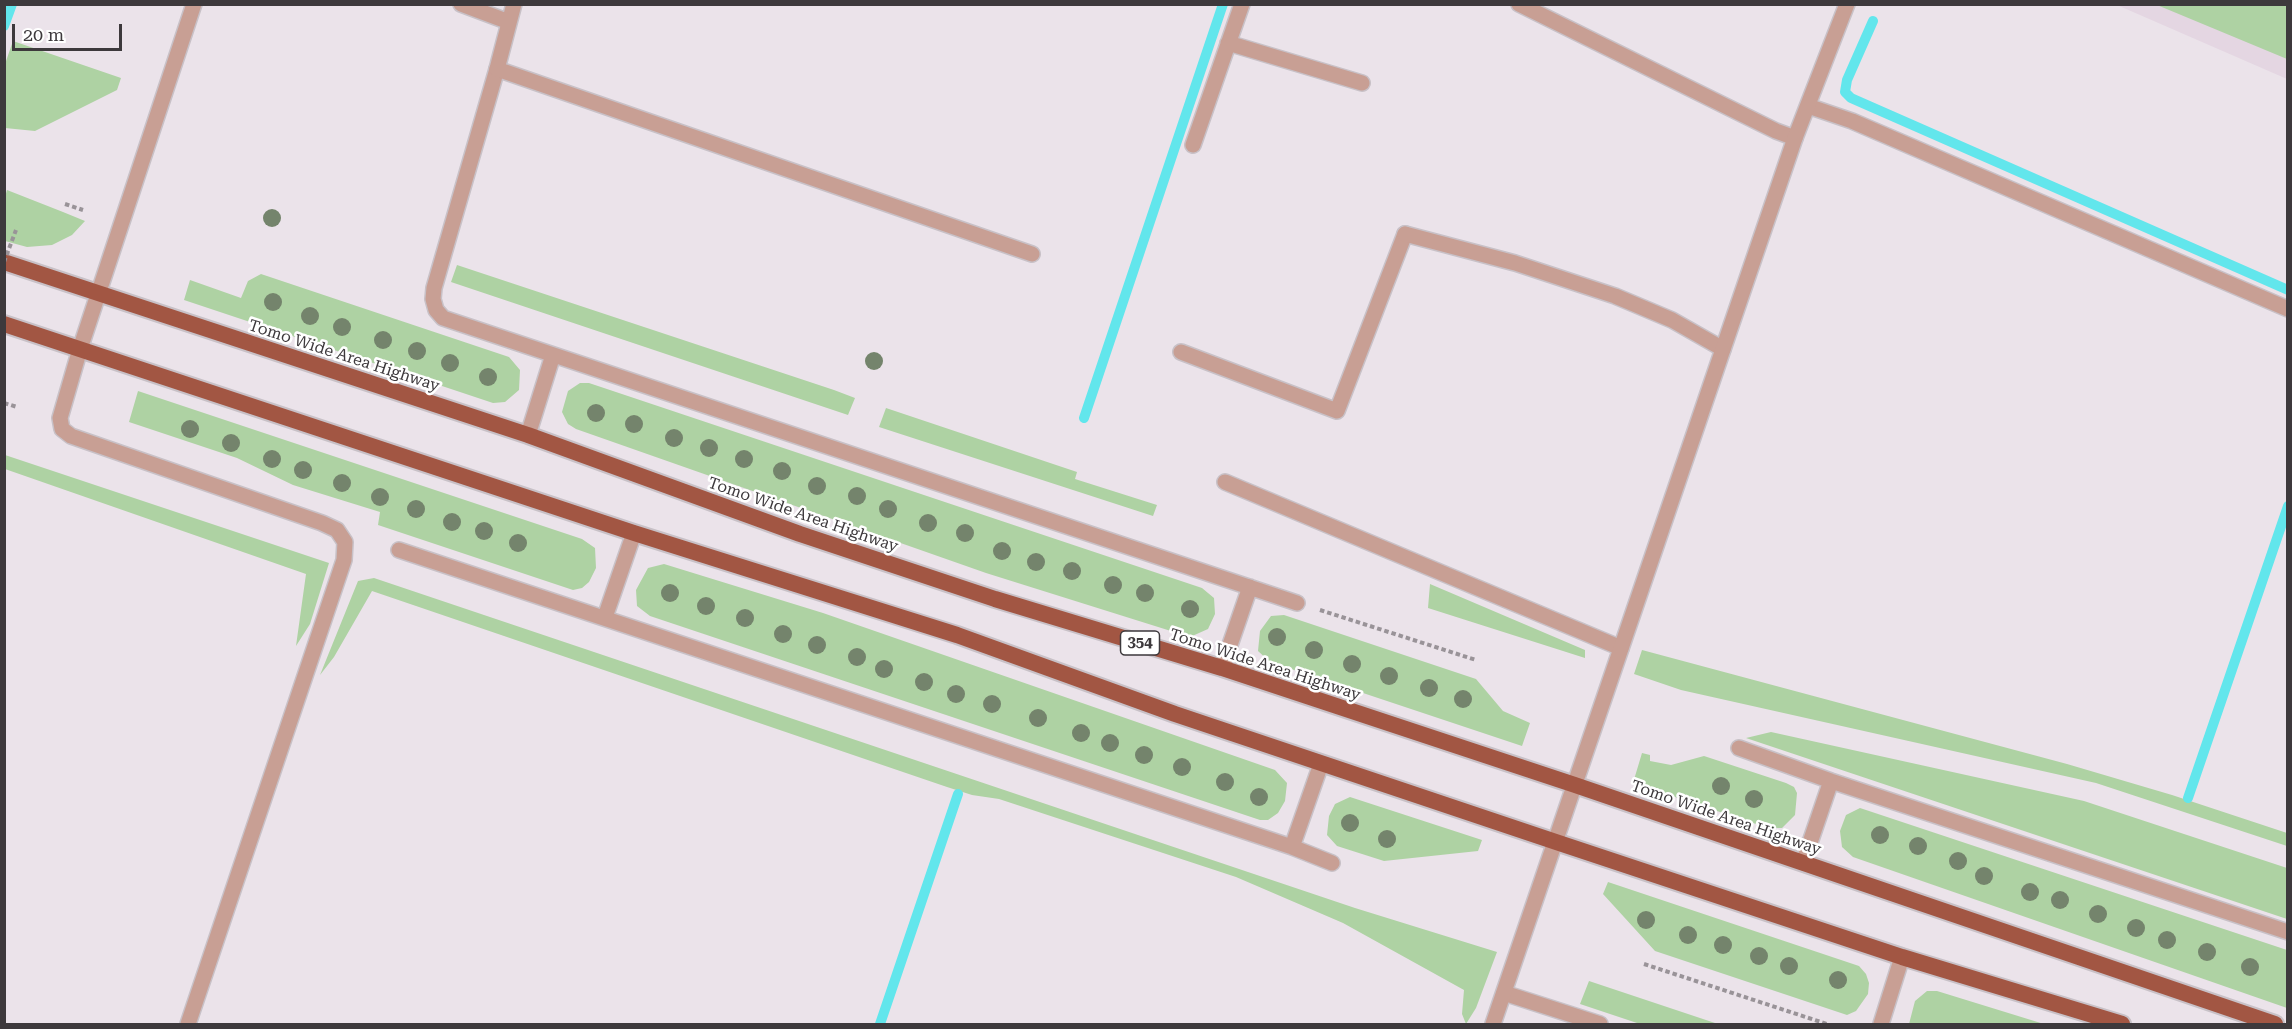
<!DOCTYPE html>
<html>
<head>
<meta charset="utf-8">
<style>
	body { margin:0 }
	#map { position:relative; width:2292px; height:1029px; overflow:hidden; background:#ebe3ea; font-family:"Roboto Serif",serif }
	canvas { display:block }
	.frame { position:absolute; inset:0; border:6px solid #3d393c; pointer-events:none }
	.scale { position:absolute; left:12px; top:24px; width:110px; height:27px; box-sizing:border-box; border:3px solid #3d393c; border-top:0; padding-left:8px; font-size:18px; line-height:21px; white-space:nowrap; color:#3d393c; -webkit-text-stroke:4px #fff; paint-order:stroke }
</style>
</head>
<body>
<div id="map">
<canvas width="2292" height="1029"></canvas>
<div class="frame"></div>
<div class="scale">20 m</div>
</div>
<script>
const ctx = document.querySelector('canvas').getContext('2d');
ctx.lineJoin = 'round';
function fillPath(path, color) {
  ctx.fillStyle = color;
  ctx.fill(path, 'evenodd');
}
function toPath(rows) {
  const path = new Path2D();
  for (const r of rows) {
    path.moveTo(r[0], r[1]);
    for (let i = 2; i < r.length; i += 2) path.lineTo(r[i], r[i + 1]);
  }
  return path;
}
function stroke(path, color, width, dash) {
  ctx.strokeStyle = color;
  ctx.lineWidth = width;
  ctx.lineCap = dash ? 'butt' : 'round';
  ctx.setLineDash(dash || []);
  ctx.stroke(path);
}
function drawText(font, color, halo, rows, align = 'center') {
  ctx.font = font + ' "Roboto Serif",serif';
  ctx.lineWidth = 5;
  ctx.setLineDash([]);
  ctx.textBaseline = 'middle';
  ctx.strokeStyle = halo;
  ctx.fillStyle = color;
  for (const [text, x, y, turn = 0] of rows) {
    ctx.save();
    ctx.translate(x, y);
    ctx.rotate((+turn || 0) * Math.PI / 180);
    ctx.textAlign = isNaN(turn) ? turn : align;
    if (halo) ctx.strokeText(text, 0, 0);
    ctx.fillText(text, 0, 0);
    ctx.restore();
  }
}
fillPath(toPath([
	[2117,5,2287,5,2287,79]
]), '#e4d6e2');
fillPath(toPath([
	[2157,5,2287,5,2287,59],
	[13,41,121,78,117,90,35,131,5,128,5,64],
	[7,190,63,212,85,221,72,235,52,245,27,247,5,241,5,197],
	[457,265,834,390,855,398,848,415,451,282],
	[261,274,509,357,520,370,519,390,505,402,493,403,184,300,190,280,241,298,248,281],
	[580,383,589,383,1202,588,1214,598,1215,614,1208,629,1190,637,986,573,576,429,568,424,562,412,568,391],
	[138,391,582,539,595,548,596,568,589,582,582,588,573,590,378,525,380,512,293,485,237,458,129,422],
	[886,408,1077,472,1075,479,1157,505,1153,516,879,427],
	[5,455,329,563,310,624,296,646,306,574,5,469],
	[664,564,823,613,1275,770,1287,783,1285,801,1278,813,1268,820,1260,820,650,616,637,606,636,590,648,568],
	[374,578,1355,908,1497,952,1476,1008,1466,1024,1462,1014,1464,990,1343,923,1236,877,999,799,972,795,947,787,372,591,334,657,320,675,358,581],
	[1430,584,1585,650,1585,658,1428,608],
	[1284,615,1476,679,1503,711,1530,723,1522,746,1270,662,1258,651,1260,631,1271,616],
	[1642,650,2067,764,2172,795,2287,833,2287,846,2096,783,1681,690,1634,674],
	[1771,732,2084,801,2287,868,2287,919,1746,738],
	[1642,753,1650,755,1650,761,1671,765,1704,756,1786,783,1794,787,1797,793,1795,815,1782,828,1768,828,1633,783],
	[1350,797,1482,840,1478,851,1384,861,1337,846,1327,835,1329,816,1335,804],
	[1860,808,2287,950,2287,1008,1853,857,1842,847,1840,831,1846,815],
	[1608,882,1859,966,1866,974,1869,983,1868,994,1856,1011,1847,1015,1655,951,1603,894],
	[1589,981,1718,1024,1640,1024,1580,1004],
	[1927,991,1937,991,2044,1024,1909,1024,1915,1001]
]), '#aed2a3');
stroke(toPath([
	[1873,21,1847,80,1845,92,1851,98,2288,290],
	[4,26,12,4],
	[1084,418,1223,4],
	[2188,798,2288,506],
	[880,1024,958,794]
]), '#62e6ec', 10);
const service = toPath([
	[1228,43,1362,83],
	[497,69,434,288,433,299,436,310,443,318,1297,603],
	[1193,145,1242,4],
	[1181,352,1337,411,1405,234],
	[528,435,553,355],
	[1225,482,1621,648],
	[399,550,1292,847,1332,863],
	[605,617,634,533],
	[1222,668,1250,587],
	[1739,748,1831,781,2288,932],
	[1292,847,1321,764],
	[1803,863,1831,781],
	[1504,993,1600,1024],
	[1881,1024,1902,957]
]);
const minor = toPath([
	[461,4,509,22],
	[514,4,497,69,1032,254],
	[1519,4,1776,131,1795,138],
	[1808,106,1852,121,2288,309],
	[1405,234,1515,263,1615,296,1672,320,1723,349],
	[80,349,60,418,62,429,71,436,322,523,337,530,345,542,344,560,188,1024]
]);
const tertiary = toPath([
	[80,349,194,4],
	[1493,1024,1795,138,1847,4]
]);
const trunk = toPath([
	[4,262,528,435,800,534,995,599,1222,668,1575,785,2275,1024],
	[4,324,634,533,957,635,1175,714,1556,842,1902,957,2122,1024]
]);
stroke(service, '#c8c1c7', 18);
stroke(minor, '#c8c1c7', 18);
stroke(tertiary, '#c8c1c7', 18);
stroke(trunk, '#c8c1c7', 20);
stroke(toPath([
	[65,204,83,210],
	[4,403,17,407],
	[1320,610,1476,660],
	[1644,964,1827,1024]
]), '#999398', 4, [4.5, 3]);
stroke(service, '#c89f94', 15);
stroke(minor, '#c89f94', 15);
stroke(tertiary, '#c89f94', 15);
stroke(trunk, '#a25643', 16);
stroke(toPath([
	[4,262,16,230]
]), '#999398', 4, [4.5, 3]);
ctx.fillStyle = '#74846c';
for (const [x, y] of [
	[272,218],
	[273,302],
	[310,316],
	[342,327],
	[383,340],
	[417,351],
	[874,361],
	[450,363],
	[488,377],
	[596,413],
	[634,424],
	[190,429],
	[674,438],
	[231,443],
	[709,448],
	[272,459],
	[744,459],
	[303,470],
	[782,471],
	[342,483],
	[817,486],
	[857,496],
	[380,497],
	[416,509],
	[888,509],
	[452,522],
	[928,523],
	[484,531],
	[965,533],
	[518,543],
	[1002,551],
	[1036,562],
	[1072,571],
	[1113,585],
	[670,593],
	[1145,593],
	[706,606],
	[1190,609],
	[745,618],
	[783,634],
	[1277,637],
	[817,645],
	[1314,650],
	[857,657],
	[1352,664],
	[884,669],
	[1389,676],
	[924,682],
	[1429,688],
	[956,694],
	[1463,699],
	[992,704],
	[1038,718],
	[1081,733],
	[1110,743],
	[1144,755],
	[1182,767],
	[1225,782],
	[1721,786],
	[1259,797],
	[1754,799],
	[1350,823],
	[1880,835],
	[1387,839],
	[1918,846],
	[1958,861],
	[1984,876],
	[2030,892],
	[2060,900],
	[2098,914],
	[1646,920],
	[2136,928],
	[1688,935],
	[2167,940],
	[1723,945],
	[2207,952],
	[1759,956],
	[1789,966],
	[2250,967],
	[1838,980]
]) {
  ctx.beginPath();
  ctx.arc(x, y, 9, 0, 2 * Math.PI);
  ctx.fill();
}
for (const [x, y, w] of [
	[1140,643,39]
]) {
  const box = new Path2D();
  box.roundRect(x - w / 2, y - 12, w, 24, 4.5);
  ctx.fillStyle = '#fff';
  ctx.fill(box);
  stroke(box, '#3d393c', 1.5);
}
drawText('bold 15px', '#3d393c', null, [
	["354",1140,643]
]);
drawText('16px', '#3d393c', '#fff', [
	["Tomo Wide Area Highway",344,356,18],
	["Tomo Wide Area Highway",803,515,19],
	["Tomo Wide Area Highway",1265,665,18],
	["Tomo Wide Area Highway",1726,818,19]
]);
</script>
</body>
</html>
